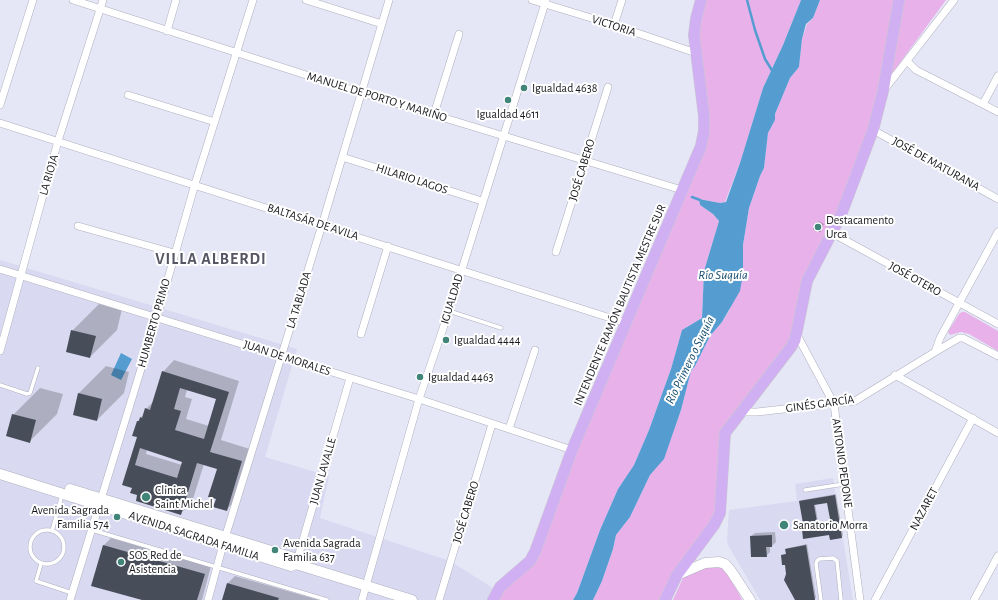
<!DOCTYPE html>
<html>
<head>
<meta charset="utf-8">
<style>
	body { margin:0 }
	canvas { display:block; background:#e5e6f6 }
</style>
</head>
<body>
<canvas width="998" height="600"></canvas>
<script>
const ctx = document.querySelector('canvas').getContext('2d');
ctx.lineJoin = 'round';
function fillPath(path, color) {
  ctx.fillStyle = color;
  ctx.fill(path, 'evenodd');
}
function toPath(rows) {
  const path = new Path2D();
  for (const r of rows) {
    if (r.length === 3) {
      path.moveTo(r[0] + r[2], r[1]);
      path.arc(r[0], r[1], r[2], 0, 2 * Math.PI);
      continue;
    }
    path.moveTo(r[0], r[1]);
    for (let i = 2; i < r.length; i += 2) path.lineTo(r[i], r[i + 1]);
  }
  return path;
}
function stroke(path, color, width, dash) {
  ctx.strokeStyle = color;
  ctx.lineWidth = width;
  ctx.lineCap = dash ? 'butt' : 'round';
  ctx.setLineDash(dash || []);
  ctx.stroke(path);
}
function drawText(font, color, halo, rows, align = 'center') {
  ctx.font = font + ' "Alegreya Sans",sans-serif';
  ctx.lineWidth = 4;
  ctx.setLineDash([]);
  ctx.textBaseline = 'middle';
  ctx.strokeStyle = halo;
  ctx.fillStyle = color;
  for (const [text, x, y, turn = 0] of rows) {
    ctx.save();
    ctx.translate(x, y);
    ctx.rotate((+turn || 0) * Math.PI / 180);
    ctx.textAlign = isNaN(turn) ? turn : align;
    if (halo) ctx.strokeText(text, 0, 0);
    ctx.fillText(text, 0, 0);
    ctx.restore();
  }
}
fillPath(toPath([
	[0,260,297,349,265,457,329,476,320,518,450,561,493,588,490,600,0,600],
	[833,478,853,600,760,600,728,545,727,540,729,510,797,501,795,484]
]), '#d9daf1');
fillPath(toPath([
	[701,0,801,0,783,45,763,88,740,163,725,202,720,203,699,199,700,205,713,214,719,221,704,271,702,318,682,330,671,369,649,430,634,465,618,489,600,530,577,593,573,600,493,600,525,566,701,146,694,35],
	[820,0,899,0,873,130,809,276,797,335,727,429,721,507,665,600,593,600,602,581,613,549,616,535,630,517,650,475,664,458,681,410,691,371,695,366,710,336,722,322,729,311,743,274,743,245,749,208,760,176,764,168,768,133,775,120,775,114,790,78,799,67,802,39,807,24,813,18],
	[903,0,946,0,891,75],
	[962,312,965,312,998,331,998,351,969,334,961,332,950,335,948,332,959,314],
	[711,566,723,568,731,578,742,600,673,600,683,578,698,570]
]), '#e8b1ea');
fillPath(toPath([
	[801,0,820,0,813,18,806,24,802,39,799,67,790,78,775,114,775,120,768,133,764,168,760,176,749,208,743,245,743,274,740,291,722,322,710,336,695,366,691,371,681,410,664,459,650,475,630,517,616,535,613,549,602,581,593,600,573,600,577,593,600,530,618,489,634,465,649,430,671,369,682,330,702,318,704,271,719,221,713,214,700,205,699,199,720,203,726,202,740,163,763,88,783,45],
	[121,353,132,359,121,380,111,375]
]), '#559dd1');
fillPath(toPath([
	[819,221,824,224,820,231,817,223],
	[99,304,122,309,117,330,90,357,72,331],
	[174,360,239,381,221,440,253,450,238,498,226,510,217,499,218,468,204,464,192,502,181,513,139,495,133,487,123,484,138,436,138,421,144,414,146,409,154,401,163,372],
	[187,390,217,398,209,426,186,419,192,399,185,397],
	[147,449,183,462,182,465,146,454],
	[106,366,129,372,124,393,97,420,79,393],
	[40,388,63,394,57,414,30,441,13,415],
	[836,494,843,535,842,537,803,530,804,528,800,501,802,500],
	[828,501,832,523,819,526,815,504],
	[775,532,776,542,772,546,770,546,770,552,766,556,751,536,755,533],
	[111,538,211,566,202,600,145,600,92,585,104,545],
	[807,544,816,598,812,600,796,600,787,574,786,564,782,556,787,553,786,549,788,548],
	[235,576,319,600,223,600,227,584]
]), '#0003');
stroke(toPath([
	[747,0,755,30,765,59,773,72],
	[692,197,700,200]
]), '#559dd1', 2.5);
fillPath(toPath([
	[817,222,823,226,820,232,813,229],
	[71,330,96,336,90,358,66,352],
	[162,371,229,392,210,452,242,461,227,511,213,507,216,499,208,497,217,469,197,463,181,515,136,501,137,495,130,493,132,488,122,485,137,437,132,436,137,421,139,421,140,417,142,418,145,408,150,410],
	[180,388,216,399,204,439,175,430,181,411,174,409],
	[140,448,182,462,177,478,135,465],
	[78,393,102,399,97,421,73,415],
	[12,414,36,420,30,443,6,436],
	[835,495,842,538,830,540,829,535,803,539,802,529,804,529,799,501],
	[827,503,831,524,818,527,814,505],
	[772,535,772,547,766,547,767,557,751,557,750,536],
	[103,545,205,574,197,600,142,600,91,586],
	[806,545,815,600,795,600,784,580,786,574,785,565,782,565,781,555,786,554,785,549],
	[227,583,279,598,278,600,222,600]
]), '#474e5a');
const lane = toPath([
	[449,311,501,328],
	[0,385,27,394,30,393,38,368],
	[805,490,844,484],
	[92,530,327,600],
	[47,547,17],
	[52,531,62,495],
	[41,564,36,581,72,593],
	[821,600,816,564,817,561,819,559,833,558,837,561,841,600]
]);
const street = toPath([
	[73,0,362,93,682,190],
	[306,0,382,24],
	[532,0,614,25,696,53],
	[614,25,622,0],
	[167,31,176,0],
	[907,61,916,70,998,112],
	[884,90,954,0],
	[128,95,215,122],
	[983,104,998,76],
	[0,105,33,0],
	[434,114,459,34],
	[0,123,626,323],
	[873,130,998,199],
	[342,157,482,201],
	[78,226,174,253],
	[832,233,998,324],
	[556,252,608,87],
	[0,269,419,399,572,450],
	[361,334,388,246],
	[797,335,834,404,860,600],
	[0,351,58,141,103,0],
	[935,352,959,338,963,338,998,356],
	[895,375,998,433],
	[740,412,757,412,855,401,935,352,940,338,998,232],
	[509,429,535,350],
	[296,564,350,378],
	[70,600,157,317,195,184,253,0],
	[208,600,224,541,322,225,389,0],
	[362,600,419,399,449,311,546,0],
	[439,600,492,424],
	[875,600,973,418],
	[974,600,998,556]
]);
const secondary = toPath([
	[0,474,291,566,296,564,412,600],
	[70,489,294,558,296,564],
	[677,575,705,563,719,562,725,564,731,571,750,600]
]);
const primary = toPath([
	[493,600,500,587,530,561,535,552,572,450,701,146,704,131,704,116,694,35,696,19,701,0],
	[665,600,677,575,714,525,720,513,725,433,791,347,795,340,807,281,841,215,873,130,883,91,899,0]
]);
stroke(lane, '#aeafbe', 4.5);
stroke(street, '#aeafbe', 8);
stroke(secondary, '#aeafbe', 11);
stroke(primary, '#cccccd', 12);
stroke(lane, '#fff', 3.5);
stroke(street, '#fff', 7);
stroke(secondary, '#fff', 10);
stroke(primary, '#d0b0f3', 11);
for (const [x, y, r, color] of [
	[524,88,4,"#418478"],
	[508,100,4,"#418478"],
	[818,227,4,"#418478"],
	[446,340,4,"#418478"],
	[420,377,4,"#418478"],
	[146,497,5,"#418478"],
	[117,517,4,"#418478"],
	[784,525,5,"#418478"],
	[275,550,4,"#418478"],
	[121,562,4,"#418478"]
]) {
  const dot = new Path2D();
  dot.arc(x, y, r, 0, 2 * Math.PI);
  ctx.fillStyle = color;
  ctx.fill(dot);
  stroke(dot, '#fff', 1.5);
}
drawText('12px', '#17181d', '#fff', [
	["VICTORIA",614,26,18],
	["MANUEL DE PORTO Y MARIÑO",377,97,17],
	["JOSÉ DE MATURANA",936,164,29],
	["JOSÉ CABERO",582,170,-73],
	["LA RIOJA",49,175,-74],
	["HILARIO LAGOS",412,179,18],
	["BALTASÁR DE AVILA",313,222,18],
	["JOSÉ OTERO",915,279,29],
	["IGUALDAD",452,299,-73],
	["LA TABLADA",299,300,-73],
	["INTENDENTE RAMÓN BAUTISTA MESTRE SUR",620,305,-67],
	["HUMBERTO PRIMO",154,323,-74],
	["JUAN DE MORALES",287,358,18],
	["GINÉS GARCÍA",820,404,-8],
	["ANTONIO PEDONE",842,463,82],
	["JUAN LAVALLE",323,471,-74],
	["NAZARET",924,509,-62],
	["JOSÉ CABERO",466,512,-73],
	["AVENIDA SAGRADA FAMILIA",194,536,18]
]);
drawText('12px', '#17181d', '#fff', [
	["Igualdad 4638",532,88],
	["Igualdad 4611",508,114,"center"],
	["Destacamento",826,220],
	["Urca",826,234],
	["Igualdad 4444",454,340],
	["Igualdad 4463",428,377],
	["Clinica",155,490],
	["Saint Michel",155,504],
	["Avenida Sagrada",109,510,"right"],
	["Familia 574",109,524,"right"],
	["Sanatorio Morra",793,525],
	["Avenida Sagrada",283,543],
	["Familia 637",283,557],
	["SOS Red de",129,555],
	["Asistencia",129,569]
], 'left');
drawText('italic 13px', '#154c6f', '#fff', [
	["Río Suquía",723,275],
	["Río Primero o Suquía",690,360,-64]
]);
ctx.letterSpacing = '1px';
drawText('bold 16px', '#555563', '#fff', [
	["VILLA ALBERDI",211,259]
]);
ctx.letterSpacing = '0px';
</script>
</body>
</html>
